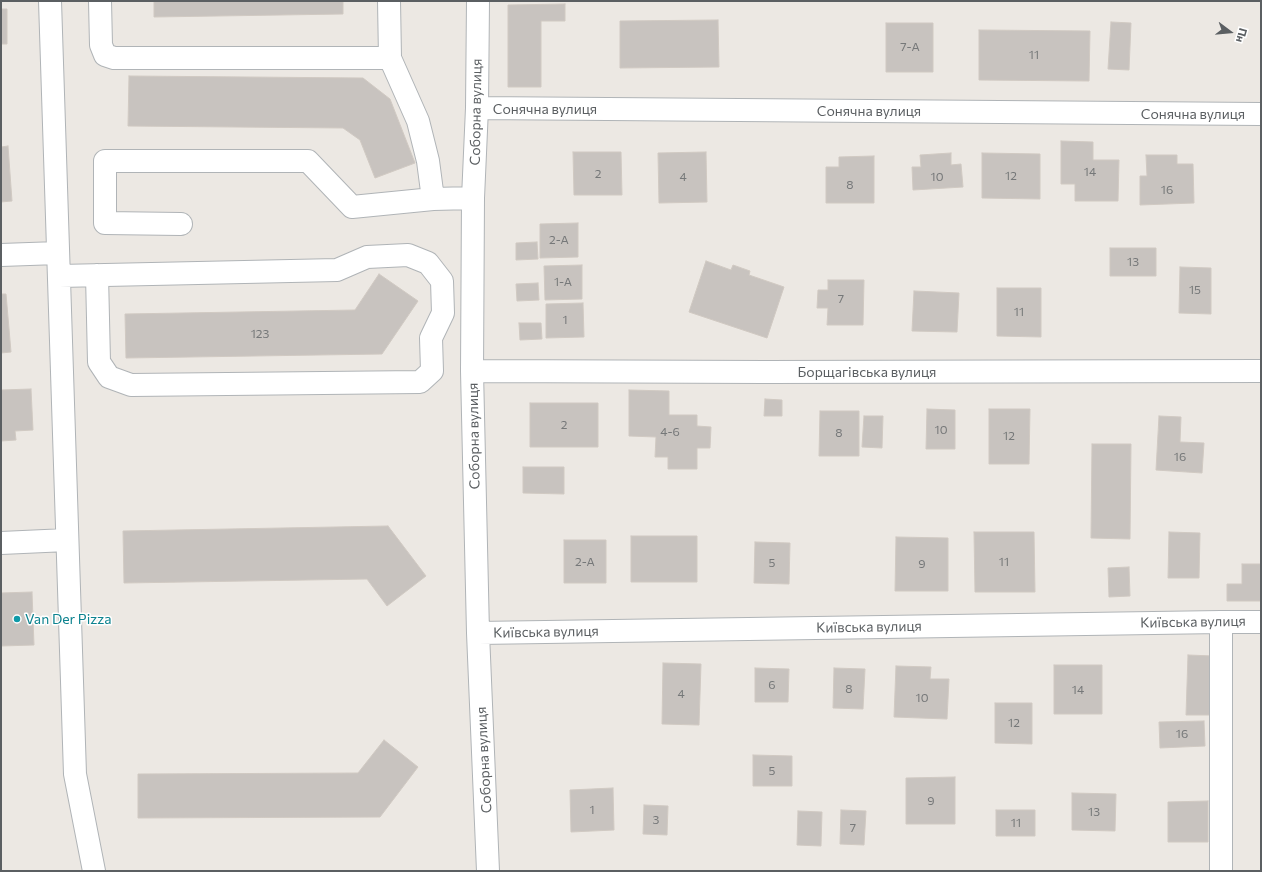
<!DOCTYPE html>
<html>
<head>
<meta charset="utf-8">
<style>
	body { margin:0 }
	#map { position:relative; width:1262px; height:872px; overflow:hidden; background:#ece8e3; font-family:Commissioner,sans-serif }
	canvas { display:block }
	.frame { position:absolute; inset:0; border:2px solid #5b5f62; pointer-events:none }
	.north { position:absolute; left:1210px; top:12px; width:40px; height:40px; -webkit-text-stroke:3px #fff; paint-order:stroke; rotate:106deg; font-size:11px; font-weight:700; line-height:16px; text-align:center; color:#5b5f62 }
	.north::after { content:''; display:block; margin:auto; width:14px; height:18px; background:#5b5f62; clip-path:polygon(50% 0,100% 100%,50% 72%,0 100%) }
</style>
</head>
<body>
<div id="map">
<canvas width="1262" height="872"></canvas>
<div class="frame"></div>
<div class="north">Пн</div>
</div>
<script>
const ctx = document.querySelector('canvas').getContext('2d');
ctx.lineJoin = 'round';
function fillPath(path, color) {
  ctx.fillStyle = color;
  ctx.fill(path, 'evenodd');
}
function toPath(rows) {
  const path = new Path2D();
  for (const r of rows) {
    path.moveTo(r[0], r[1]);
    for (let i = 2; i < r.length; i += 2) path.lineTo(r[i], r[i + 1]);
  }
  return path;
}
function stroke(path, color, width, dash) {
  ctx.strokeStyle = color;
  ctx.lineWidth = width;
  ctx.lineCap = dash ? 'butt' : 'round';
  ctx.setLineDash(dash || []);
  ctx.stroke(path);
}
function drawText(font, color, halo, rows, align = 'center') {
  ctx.font = font + ' Commissioner,sans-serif';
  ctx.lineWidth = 3;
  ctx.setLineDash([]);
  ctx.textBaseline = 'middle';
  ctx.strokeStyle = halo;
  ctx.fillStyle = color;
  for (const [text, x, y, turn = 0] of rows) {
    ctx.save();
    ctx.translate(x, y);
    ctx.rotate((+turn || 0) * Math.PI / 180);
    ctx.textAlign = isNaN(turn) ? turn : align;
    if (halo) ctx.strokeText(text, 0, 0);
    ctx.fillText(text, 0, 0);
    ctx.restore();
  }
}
const building = toPath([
	[154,1,343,1,343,14,154,17,154,1],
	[565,4,565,21,541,21,541,87,508,87,508,5,565,4],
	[1,9,7,9,7,44,1,44,1,9],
	[718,20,719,67,620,68,620,21,718,20],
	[1111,22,1131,23,1129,70,1108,69,1111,22],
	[886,23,933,23,933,72,886,72,886,23],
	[979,30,1090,31,1089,81,979,80,979,30],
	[129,76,363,78,390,99,415,163,375,178,360,140,343,128,128,126,129,76],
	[1061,141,1093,142,1093,160,1119,160,1118,201,1075,201,1075,184,1061,184,1061,141],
	[8,146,12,201,1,202,1,147,8,146],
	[573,152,621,152,622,195,574,195,573,152],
	[706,152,707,202,659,203,658,153,706,152],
	[951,153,951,165,961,164,963,187,913,190,912,167,921,167,920,155,951,153],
	[982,153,1040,154,1040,199,982,198,982,153],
	[1146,155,1177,155,1177,164,1193,164,1194,203,1140,205,1140,176,1147,176,1146,155],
	[874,156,874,203,826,203,826,167,839,167,839,157,874,156],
	[578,223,578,257,540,258,540,224,578,223],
	[537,242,538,259,516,260,516,243,537,242],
	[1110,248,1156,248,1156,276,1110,276,1110,248],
	[706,261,731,270,733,265,750,271,749,275,784,287,767,338,689,312,706,261],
	[582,265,582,299,545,300,544,266,582,265],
	[1180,267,1211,268,1211,314,1179,313,1180,267],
	[379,274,418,301,382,354,126,358,125,314,355,310,379,274],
	[828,280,864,280,863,325,827,325,828,308,817,308,818,290,828,290,828,280],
	[538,283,539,300,517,301,516,284,538,283],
	[997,288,1041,288,1041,337,997,336,997,288],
	[914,291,959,293,957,332,912,331,914,291],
	[1,294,6,294,11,352,1,353,1,294],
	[583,303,584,337,546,338,546,304,583,303],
	[519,323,541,323,542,339,520,340,519,323],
	[31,389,33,430,15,431,16,440,1,441,1,390,31,389],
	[629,390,669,391,669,415,697,415,697,426,711,427,710,448,697,448,697,469,668,469,668,457,655,457,656,437,629,436,629,390],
	[765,399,782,400,782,416,764,416,765,399],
	[530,403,598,403,598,447,530,447,530,403],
	[927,409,955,410,955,449,926,449,927,409],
	[989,409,1030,409,1029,464,989,464,989,409],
	[820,411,859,411,859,456,819,456,820,411],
	[864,416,883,416,882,448,862,447,864,416],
	[1159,416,1181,417,1180,442,1204,443,1202,473,1156,470,1159,416],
	[1092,444,1131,444,1130,539,1091,538,1092,444],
	[523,467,564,467,564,494,523,493,523,467],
	[388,526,426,576,387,606,367,579,124,583,123,531,388,526],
	[974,532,1034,532,1035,592,975,592,974,532],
	[1169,532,1200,533,1199,578,1168,578,1169,532],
	[631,536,697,536,697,582,631,582,631,536],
	[896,537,948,538,948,591,895,591,896,537],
	[564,540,606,540,606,583,564,583,564,540],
	[755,542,790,543,789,584,754,583,755,542],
	[1242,564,1261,564,1261,601,1227,601,1227,584,1242,584,1242,564],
	[1129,567,1130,596,1109,597,1108,568,1129,567],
	[32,592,34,645,1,646,1,593,32,592],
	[1188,655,1213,656,1211,715,1186,715,1188,655],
	[663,663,701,664,699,725,662,724,663,663],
	[1054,665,1102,665,1102,714,1054,714,1054,665],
	[896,666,931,667,930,679,949,679,947,719,894,717,896,666],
	[755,668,789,669,788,702,755,702,755,668],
	[834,668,865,669,863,709,833,708,834,668],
	[995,703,1032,703,1032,744,995,743,995,703],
	[1204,721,1205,746,1160,748,1159,722,1204,721],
	[384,740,418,767,380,817,138,818,138,774,358,773,384,740],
	[753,755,792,756,792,786,753,786,753,755],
	[955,777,955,824,906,824,906,778,955,777],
	[613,788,614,830,571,832,570,790,613,788],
	[1072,793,1116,794,1115,831,1072,830,1072,793],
	[1208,801,1208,842,1168,842,1168,802,1208,801],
	[644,805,668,806,667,835,643,834,644,805],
	[841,810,866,811,864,845,840,844,841,810],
	[996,810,1035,810,1035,836,996,836,996,810],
	[798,811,822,812,821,846,797,845,798,811]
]);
fillPath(building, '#c8c3bf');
stroke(building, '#d0c9c2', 1);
const minor = toPath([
	[50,1,75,774,94,871],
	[100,1,101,45,105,55,114,58,390,58,418,121,428,161,433,199],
	[389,1,390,58],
	[478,1,477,108,473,198,472,371,478,633,488,871],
	[477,108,1261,114],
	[181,224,105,223,105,161,308,161,352,207,433,199,473,198],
	[1,255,58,253],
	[59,276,337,270,367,257,408,255,428,263,442,281,443,313,431,338,432,371,420,382,131,385,109,377,99,362,97,275],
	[472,371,766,372,1261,371],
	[1,543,67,540],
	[478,633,1221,622,1261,622],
	[1221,871,1221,622]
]);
stroke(minor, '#b0b4b7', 24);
stroke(minor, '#fff', 22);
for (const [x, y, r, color] of [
	[17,619,4,"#0f9aa8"]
]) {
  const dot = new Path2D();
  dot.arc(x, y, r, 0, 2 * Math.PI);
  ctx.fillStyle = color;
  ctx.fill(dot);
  stroke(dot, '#fff', 1.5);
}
drawText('12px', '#767879', null, [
	["7-А",910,47],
	["11",1034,55],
	["14",1090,172],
	["2",598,174],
	["12",1011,176],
	["4",683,177],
	["10",937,177],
	["8",850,185],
	["16",1167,190],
	["2-А",559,240],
	["13",1133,262],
	["1-А",563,282],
	["15",1195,290],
	["7",841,299],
	["11",1019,312],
	["1",565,320],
	["123",260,334],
	["2",564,425],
	["10",941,430],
	["4-6",670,432],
	["8",839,433],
	["12",1009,436],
	["16",1180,457],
	["2-А",585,562],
	["11",1004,562],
	["5",772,563],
	["9",922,564],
	["6",772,685],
	["8",849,689],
	["14",1078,690],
	["4",681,694],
	["10",922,698],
	["12",1014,723],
	["16",1182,734],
	["5",772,771],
	["9",931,801],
	["1",592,810],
	["13",1094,812],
	["3",656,820],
	["11",1016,823],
	["7",853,828]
]);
drawText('14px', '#5b5f62', '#fff', [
	["Сонячна вулиця",545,109],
	["Сонячна вулиця",869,111],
	["Соборна вулиця",476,112,-89],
	["Сонячна вулиця",1193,114],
	["Борщагівська вулиця",867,372],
	["Соборна вулиця",474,436,-91],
	["Київська вулиця",1193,622,-1],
	["Київська вулиця",869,627,-1],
	["Київська вулиця",546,632,-1],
	["Соборна вулиця",484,760,-93]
]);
drawText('14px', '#0d838f', '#fff', [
	["Van Der Pizza",25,619]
], 'left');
</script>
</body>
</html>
